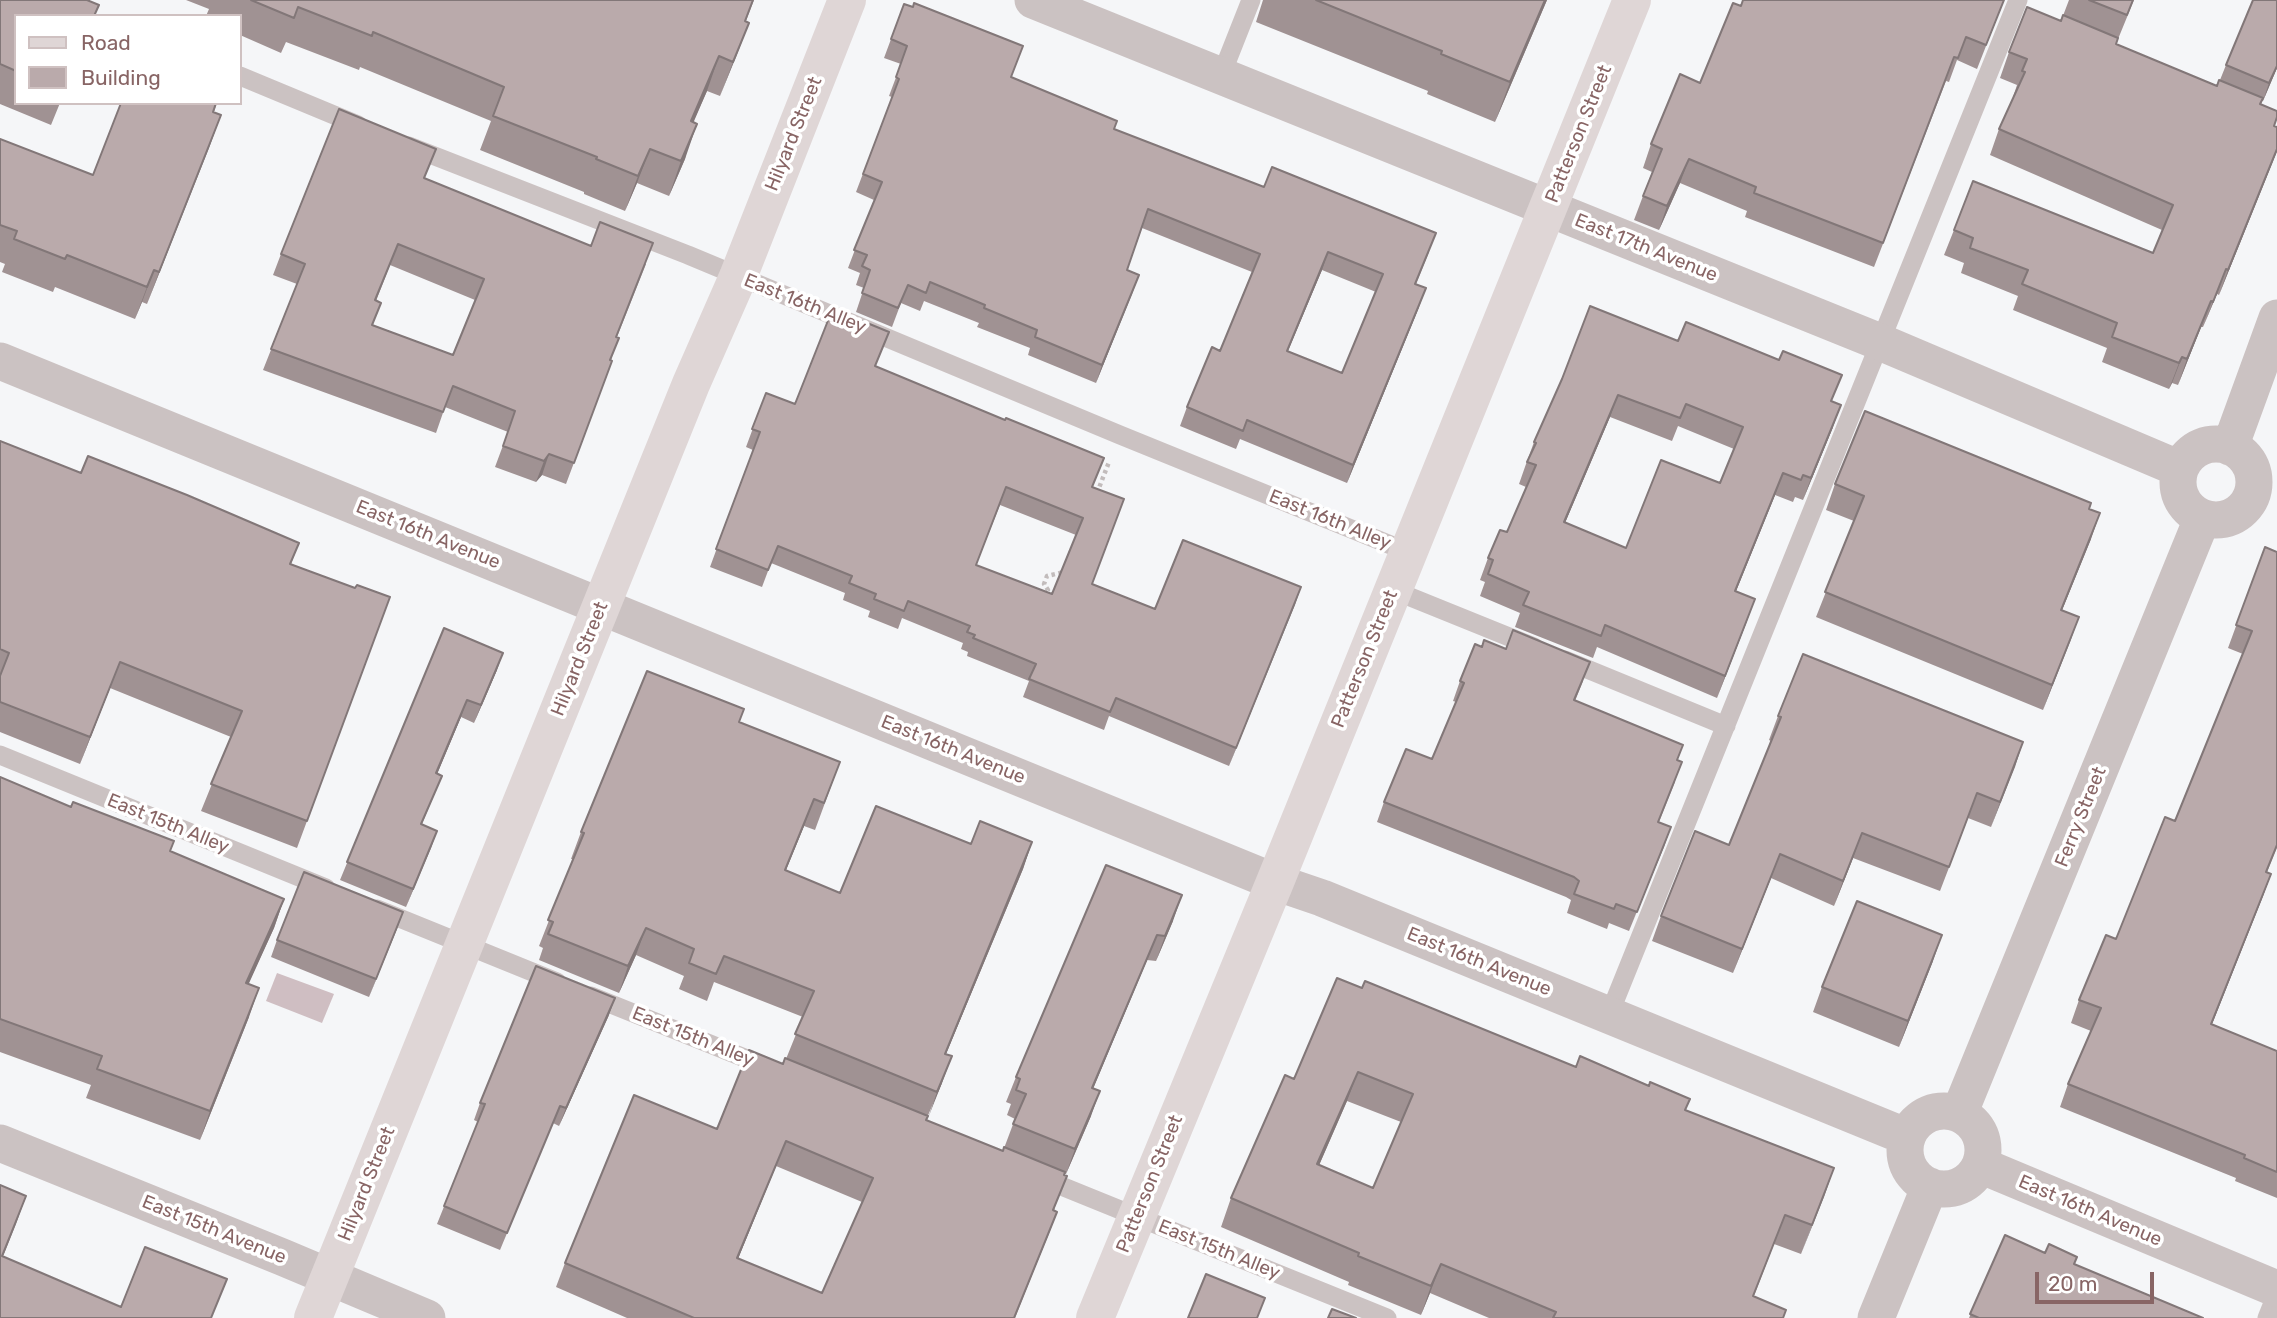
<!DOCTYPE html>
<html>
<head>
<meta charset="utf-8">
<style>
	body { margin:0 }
	#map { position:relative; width:2277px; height:1318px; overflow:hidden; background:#f5f6f8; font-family:Rubik,sans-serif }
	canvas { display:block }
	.legend { position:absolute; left:14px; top:14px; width:228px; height:91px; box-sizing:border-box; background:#fff; border:2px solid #cfc1c1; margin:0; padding:9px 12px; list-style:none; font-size:21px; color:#886565 }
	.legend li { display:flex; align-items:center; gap:14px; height:35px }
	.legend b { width:35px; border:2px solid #cfc1c1 }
	.scale { position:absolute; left:2035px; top:1272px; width:119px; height:32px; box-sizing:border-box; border:4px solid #886565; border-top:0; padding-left:9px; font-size:21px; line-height:24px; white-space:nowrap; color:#886565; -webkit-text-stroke:5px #fff; paint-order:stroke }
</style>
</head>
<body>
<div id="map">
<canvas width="2277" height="1318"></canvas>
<ul class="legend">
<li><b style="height:9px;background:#dfd6d6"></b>Road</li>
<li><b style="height:19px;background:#baaaab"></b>Building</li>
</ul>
<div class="scale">20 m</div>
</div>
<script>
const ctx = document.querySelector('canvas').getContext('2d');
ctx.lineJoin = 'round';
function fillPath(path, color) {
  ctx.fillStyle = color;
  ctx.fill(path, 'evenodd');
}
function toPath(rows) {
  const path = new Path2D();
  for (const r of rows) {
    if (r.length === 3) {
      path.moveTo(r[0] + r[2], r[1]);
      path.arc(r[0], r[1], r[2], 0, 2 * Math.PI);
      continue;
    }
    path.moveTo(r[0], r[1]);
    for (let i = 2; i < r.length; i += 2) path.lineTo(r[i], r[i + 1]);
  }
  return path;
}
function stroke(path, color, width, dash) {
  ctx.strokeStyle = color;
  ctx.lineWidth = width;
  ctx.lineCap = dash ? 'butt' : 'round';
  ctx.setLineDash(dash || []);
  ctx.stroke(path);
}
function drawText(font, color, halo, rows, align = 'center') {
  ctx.font = font + ' Rubik,sans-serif';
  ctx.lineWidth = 7;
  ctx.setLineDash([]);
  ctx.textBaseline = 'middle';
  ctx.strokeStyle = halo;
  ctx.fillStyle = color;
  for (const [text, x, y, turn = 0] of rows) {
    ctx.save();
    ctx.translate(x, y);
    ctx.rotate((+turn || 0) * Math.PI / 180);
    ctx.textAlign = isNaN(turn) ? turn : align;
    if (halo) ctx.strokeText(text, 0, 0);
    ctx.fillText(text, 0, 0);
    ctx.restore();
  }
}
fillPath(toPath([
	[277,973,334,994,322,1023,266,1001]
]), '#cfbec2');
stroke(toPath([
	[1097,493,1109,462],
	[1045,597,1048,590,1044,584,1047,576,1064,572]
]), '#c2bcbc', 4.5, [3.5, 3.5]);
stroke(toPath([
	[240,76,358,125],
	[1221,76,1251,0],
	[409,146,688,255,1120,435,1408,552],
	[1393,590,1534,647],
	[1565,660,1726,726],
	[0,755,326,888],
	[377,909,557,982],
	[591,996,767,1067],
	[1609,1015,2018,0],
	[1039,1177,1387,1318],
	[2267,1318,2277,1293]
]), '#cbc2c2', 19);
stroke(toPath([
	[1033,0,1880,342,2180,469],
	[0,361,1275,882,1322,898,1907,1137],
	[2216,482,38],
	[2230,447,2277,318],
	[1944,1150,39],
	[1959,1114,2202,519],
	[0,1143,282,1257,427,1318],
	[1980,1165,2277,1289],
	[1876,1318,1930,1186]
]), '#cbc2c2', 37);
stroke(toPath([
	[313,1318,691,384,738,277,847,0],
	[1095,1318,1275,882,1632,0]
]), '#dfd6d6', 38);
fillPath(toPath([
	[0,0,16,16,16,103,60,103,51,125,0,104],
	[186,0,754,0,746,21,749,23,720,96,707,91,693,122,685,159,669,196,637,183,625,211,584,194,584,192,480,150,491,121,360,67,359,70,286,42,281,53,240,35,240,16,206,16,209,9],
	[1263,0,1547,0,1495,122,1427,94,1428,91,1256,22],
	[2004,0,1977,69,1957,60,1949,82,1946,81,1874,267,1745,217,1747,211,1680,183,1659,230,1634,220,1652,172,1643,168,1651,144,1700,83],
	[2069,0,2134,0,2116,44,2217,86,2220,80,2226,65,2277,68,2263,101,2262,101,2261,104,2274,126,2277,151,2219,295,2217,294,2203,327,2201,327,2178,385,2172,383,2169,389,2102,362,2107,348,2013,310,2018,296,1961,273,1964,263,1944,255,1954,230,2153,253,2162,230,1990,155,1999,129,2014,97,2013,97,2017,85,2000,78,2009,52,2061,21],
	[904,4,1011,77,1114,129,1429,252,1416,284,1419,307,1347,483,1240,439,1236,449,1180,426,1187,407,1220,351,1252,272,1142,228,1127,270,1139,275,1096,383,1028,355,1030,348,977,327,979,323,924,301,920,311,901,303,892,327,856,312,864,288,856,285,860,273,848,268,874,200,856,192,892,97,889,96,901,64,884,58],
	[1322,270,1376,292,1342,373,1288,351],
	[121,103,217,103,214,112,221,115,147,304,142,302,135,319,55,287,53,292,2,272,5,264,0,262,0,139,93,175],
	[425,179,591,246,646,264,617,337,611,360,612,361,566,484,542,475,536,482,495,467,508,432,445,407,436,433,263,370,297,284,273,275,281,254],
	[390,265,475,300,453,355,373,325,376,301],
	[876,367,1093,487,1092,584,1155,609,1301,587,1229,766,1109,716,1104,730,1023,697,1029,681,967,656,968,652,961,649,963,643,902,618,898,629,868,617,870,611,843,600,845,593,771,563,762,587,710,567,753,450,746,447,766,393,795,404],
	[1000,505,1076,535,1052,594,976,565],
	[1562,379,1832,402,1833,427,1803,500,1795,497,1793,502,1775,495,1736,591,1747,621,1717,698,1597,647,1593,658,1515,627,1520,613,1480,596,1485,582,1480,580,1488,558,1507,532,1526,487,1519,484,1526,464,1534,442],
	[1610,417,1672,441,1678,426,1734,449,1720,483,1626,548,1565,523],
	[0,441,81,473,299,543,291,564,355,588,390,597,297,848,201,811,231,737,110,688,80,764,0,732],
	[1835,484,2089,509,2091,539,2062,610,2079,617,2043,710,1816,617,1854,521,1826,510],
	[2265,547,2277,847,2267,872,2271,874,2263,896,2212,1024,2277,1051,2277,1198,2235,1181,2236,1178,2060,1107,2068,1084,2091,1031,2071,1023,2079,1000,2116,939,2175,821,2243,654,2228,648],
	[444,628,497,670,474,723,461,717,437,774,442,776,422,824,437,831,406,907,340,880],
	[1460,681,1583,681,1575,701,1677,760,1675,782,1659,822,1671,827,1629,931,1609,923,1607,929,1567,913,1571,900,1566,897,1377,822,1384,802,1432,759,1456,702,1453,701],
	[744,709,739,722,840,762,815,830,804,826,786,870,840,893,971,844,1032,842,1023,869,946,1054,942,1083,926,1120,1003,1151,1015,1119,1007,1115,1011,1104,1006,1102,1016,1077,1106,865,1173,921,1156,961,1147,960,1093,1088,1091,1116,1066,1174,1065,1174,1054,1210,1057,1212,1015,1318,627,1318,556,1287,565,1263,717,1129,783,1064,786,1059,803,1017,714,982,707,1001,679,989,684,976,636,955,619,993,539,960,543,948,539,946,573,859,571,859,581,832],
	[776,1166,862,1202,822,1293,738,1259],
	[1778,716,2023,742,1991,827,1968,818,1940,891,1853,858,1834,906,1771,878,1733,973,1652,941,1661,916,1729,845,1771,741,1769,740],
	[0,777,170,851,284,899,274,928,248,984,249,1017,200,1140,86,1098,91,1085,0,1052],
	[403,912,369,997,271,957,277,940],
	[1933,961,1899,1047,1813,1012,1822,987],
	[1362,988,1576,1067,1834,1168,1801,1254,1774,1244,1754,1296,1783,1318,1489,1318,1430,1293,1421,1315,1348,1285,1349,1282,1221,1227,1231,1198,1294,1079],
	[1347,1101,1401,1122,1373,1188,1319,1165],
	[609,1015,559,1126,553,1123,500,1250,437,1224,478,1122,474,1120,480,1103],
	[2005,1235,2045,1253,2203,1318,1969,1318]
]), '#a09293');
fillPath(toPath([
	[1545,0,1547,0,1495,122,1510,82],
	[749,23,736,57,720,96,733,62],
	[719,56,707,91,679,156,691,121],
	[2277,66,2277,68,2263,101,2269,83],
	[221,115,209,148,147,304,159,272],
	[697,124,685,159,669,196,681,161],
	[650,149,637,183,625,211,638,176],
	[2277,149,2277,151,2219,295,2228,270],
	[1689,159,1680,183,1659,230,1667,206],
	[1328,252,1322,270,1280,369,1287,351],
	[2226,269,2217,294,2203,327,2213,302],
	[154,270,142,302,135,319,147,287],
	[1139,275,1132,294,1096,383,1102,365],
	[1426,288,1419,307,1347,483,1353,465],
	[2211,301,2201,327,2178,385,2187,359],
	[2182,357,2172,383,2169,389,2179,363],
	[1618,395,1610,417,1556,544,1564,522],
	[1841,405,1833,427,1803,500,1811,478],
	[549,454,542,475,536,482,544,461],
	[1783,473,1775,495,1727,613,1735,591],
	[2100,513,2091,539,2052,635,2061,610],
	[1301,587,1295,605,1229,766,1236,748],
	[1755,599,1747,621,1717,698,1725,676],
	[2079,617,2070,642,2043,710,2052,685],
	[503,653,497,670,474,723,481,705],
	[120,662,110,688,80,764,90,737],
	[467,700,461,717,430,791,436,773],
	[2023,742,2015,767,1991,827,2000,802],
	[814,799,804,826,775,896,785,870],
	[1671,827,1664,847,1629,931,1637,912],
	[437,831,431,848,406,907,413,889],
	[1862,833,1853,858,1834,906,1843,881],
	[1032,842,1023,869,935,1080,945,1054],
	[1780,854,1771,878,1733,973,1742,949],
	[2271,874,2263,896,2203,1047,2211,1024],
	[1182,895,1173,921,1156,961,1165,936],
	[284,899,274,928,236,1012,246,983],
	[403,912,397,929,369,997,376,979],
	[646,928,636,955,619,993,628,966],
	[1157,935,1147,960,1083,1113,1092,1088],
	[1942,935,1933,961,1899,1047,1908,1021],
	[259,988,249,1017,200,1140,210,1111],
	[615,998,609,1015,559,1126,566,1108],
	[952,1056,942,1083,928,1118,937,1092],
	[1358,1072,1347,1101,1307,1193,1317,1164],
	[1100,1091,1091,1116,1066,1174,1075,1149],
	[786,1141,776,1166,728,1283,737,1258],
	[1834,1168,1824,1197,1801,1254,1812,1225],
	[26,1196,16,1224,0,1264,0,1262],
	[1057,1212,1048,1236,1014,1318],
	[1441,1264,1430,1293,1421,1315,1431,1286]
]), '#827778');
const building = toPath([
	[0,0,87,0,99,5,94,16,16,16,16,71,0,64,0,0],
	[251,0,753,0,745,21,749,23,733,62,719,56,691,121,697,124,681,161,650,149,638,176,596,159,597,157,493,116,504,87,373,32,372,36,298,7,294,18,251,0],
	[1316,0,1545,0,1510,82,1441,54,1442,51,1316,0],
	[1743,0,2004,0,1986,45,1966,37,1958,58,1954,57,1883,243,1754,193,1756,187,1689,159,1667,206,1643,196,1662,149,1651,144,1680,74,1700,83,1733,3,1741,6,1743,0],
	[2089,0,2133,0,2127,15,2089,0],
	[2253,0,2277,0,2277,66,2269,83,2226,65,2253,0],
	[914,3,1023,46,1011,77,1117,121,1114,129,1264,187,1272,167,1436,233,1415,284,1426,288,1353,465,1247,420,1243,431,1187,407,1212,347,1220,351,1260,254,1148,209,1127,270,1139,275,1102,365,1035,337,1037,330,984,308,985,305,930,282,926,293,908,285,898,308,862,293,870,270,862,266,867,255,854,250,882,182,863,174,899,79,896,77,907,46,891,39,904,4,913,7,914,3],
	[1328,252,1383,274,1342,373,1287,351,1328,252],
	[2027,7,2061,21,2063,15,2118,38,2116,44,2217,86,2219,80,2263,98,2260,104,2277,111,2277,117,2274,126,2277,127,2277,149,2228,270,2226,269,2213,302,2211,301,2187,359,2182,357,2179,363,2112,337,2117,323,2022,284,2028,270,1970,248,1973,238,1954,230,1973,181,2153,253,2173,205,1999,129,2025,72,2022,71,2027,59,2009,52,2027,7],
	[121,103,216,103,213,112,221,115,159,272,154,270,147,287,67,255,65,259,14,239,17,231,0,225,0,139,93,175,121,103],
	[339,109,436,149,424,178,591,246,600,222,653,243,616,337,619,338,610,360,612,361,574,463,549,454,544,461,503,446,515,411,453,386,443,412,271,349,305,264,281,254,339,109],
	[398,244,484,279,453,355,372,325,381,303,375,300,398,244],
	[1590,306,1678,341,1686,322,1779,360,1783,351,1842,375,1831,401,1841,405,1811,478,1803,475,1801,480,1783,473,1735,591,1755,599,1725,676,1605,625,1601,636,1523,605,1529,592,1488,574,1493,560,1488,558,1500,530,1507,532,1536,465,1527,462,1536,443,1534,442,1562,379,1590,306],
	[1618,395,1680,418,1686,404,1743,427,1720,483,1661,460,1626,548,1564,522,1618,395],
	[829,318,852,327,855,318,889,332,875,366,1005,420,1006,418,1104,458,1092,487,1124,499,1092,584,1155,609,1183,540,1301,587,1236,748,1116,698,1110,712,1029,679,1036,664,973,638,975,635,967,632,970,626,908,601,904,611,874,599,876,594,849,583,852,576,778,546,768,570,716,549,760,432,752,429,766,393,795,404,829,318],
	[1006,487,1083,518,1052,594,976,565,1006,487],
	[1865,411,2091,503,2089,509,2100,513,2061,610,2079,617,2052,685,1825,592,1864,496,1835,484,1865,411],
	[0,441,81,473,88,456,187,495,299,543,290,564,355,588,357,585,390,597,307,821,211,784,242,711,120,662,90,737,0,702,0,676,9,653,0,649,0,441],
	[2265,547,2277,552,2277,845,2266,872,2271,874,2211,1024,2277,1051,2277,1172,2244,1158,2245,1155,2068,1084,2101,1008,2079,1000,2106,935,2116,939,2165,817,2175,821,2252,631,2236,625,2265,547],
	[444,628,503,653,481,705,467,700,436,773,442,776,421,824,437,831,413,889,347,862,444,628],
	[1513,630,1590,662,1574,700,1683,745,1677,760,1682,762,1658,822,1671,827,1637,912,1616,904,1614,909,1574,894,1579,881,1574,877,1384,802,1406,749,1432,759,1464,683,1460,681,1475,644,1482,647,1484,640,1506,649,1513,630],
	[1803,654,2023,742,2000,802,1977,793,1949,867,1862,833,1843,881,1780,854,1742,949,1661,916,1695,831,1729,845,1781,717,1778,716,1803,654],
	[647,671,744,709,739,722,840,762,824,803,814,799,785,870,840,893,876,806,971,844,980,821,1032,842,945,1054,952,1056,937,1092,795,1034,814,991,724,956,716,974,689,963,694,949,646,928,628,966,548,934,553,922,548,920,584,833,581,832,647,671],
	[0,777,71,807,73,802,174,841,170,851,284,899,246,983,259,988,210,1111,97,1069,102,1056,0,1019,0,777],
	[1106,865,1182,895,1165,936,1157,935,1092,1088,1100,1091,1075,1149,1013,1124,1026,1094,1016,1090,1020,1079,1016,1077,1106,865],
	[304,872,403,912,376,979,277,940,304,872],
	[1857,901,1942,935,1908,1021,1822,987,1857,901],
	[536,966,615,998,566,1108,560,1106,507,1233,444,1206,485,1104,480,1103,536,966],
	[1337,978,1362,988,1365,981,1576,1067,1580,1056,1649,1086,1650,1082,1690,1099,1685,1110,1834,1168,1812,1225,1785,1215,1753,1296,1786,1310,1783,1318,1553,1318,1556,1312,1441,1264,1431,1286,1358,1256,1359,1253,1231,1198,1285,1075,1294,1079,1337,978],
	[1358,1072,1413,1094,1373,1188,1317,1164,1358,1072],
	[749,1050,783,1064,785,1058,928,1116,926,1120,1003,1151,1004,1147,1065,1172,1064,1175,1067,1176,1053,1210,1057,1212,1014,1318,694,1318,565,1263,634,1095,717,1129,749,1050],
	[786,1141,873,1178,822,1293,737,1258,786,1141],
	[0,1185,26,1196,2,1256,121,1307,145,1247,227,1279,211,1318,0,1318,0,1185],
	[2005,1235,2045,1253,2049,1244,2077,1257,2074,1264,2203,1318,1979,1318,1970,1314,2005,1235],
	[1206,1274,1265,1298,1257,1318,1188,1318,1206,1274],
	[1332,1309,1356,1318,1328,1318,1332,1309]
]);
fillPath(building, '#baaaab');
stroke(building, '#827778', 2);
drawText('19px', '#886565', '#fff', [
	["Hilyard Street",794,134,-68],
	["Patterson Street",1579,134,-68],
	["East 17th Avenue",1646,248,22],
	["East 16th Alley",805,304,22],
	["East 16th Alley",1330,520,22],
	["East 16th Avenue",428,535,22],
	["Hilyard Street",580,659,-68],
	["Patterson Street",1365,659,-68],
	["East 16th Avenue",953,750,22],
	["Ferry Street",2081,817,-68],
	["East 15th Alley",168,824,22],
	["East 16th Avenue",1479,962,22],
	["East 15th Alley",693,1037,22],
	["Hilyard Street",367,1184,-68],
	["Patterson Street",1150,1184,-68],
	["East 16th Avenue",2090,1211,23],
	["East 15th Avenue",214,1230,22],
	["East 15th Alley",1219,1250,22]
]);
</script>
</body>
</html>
